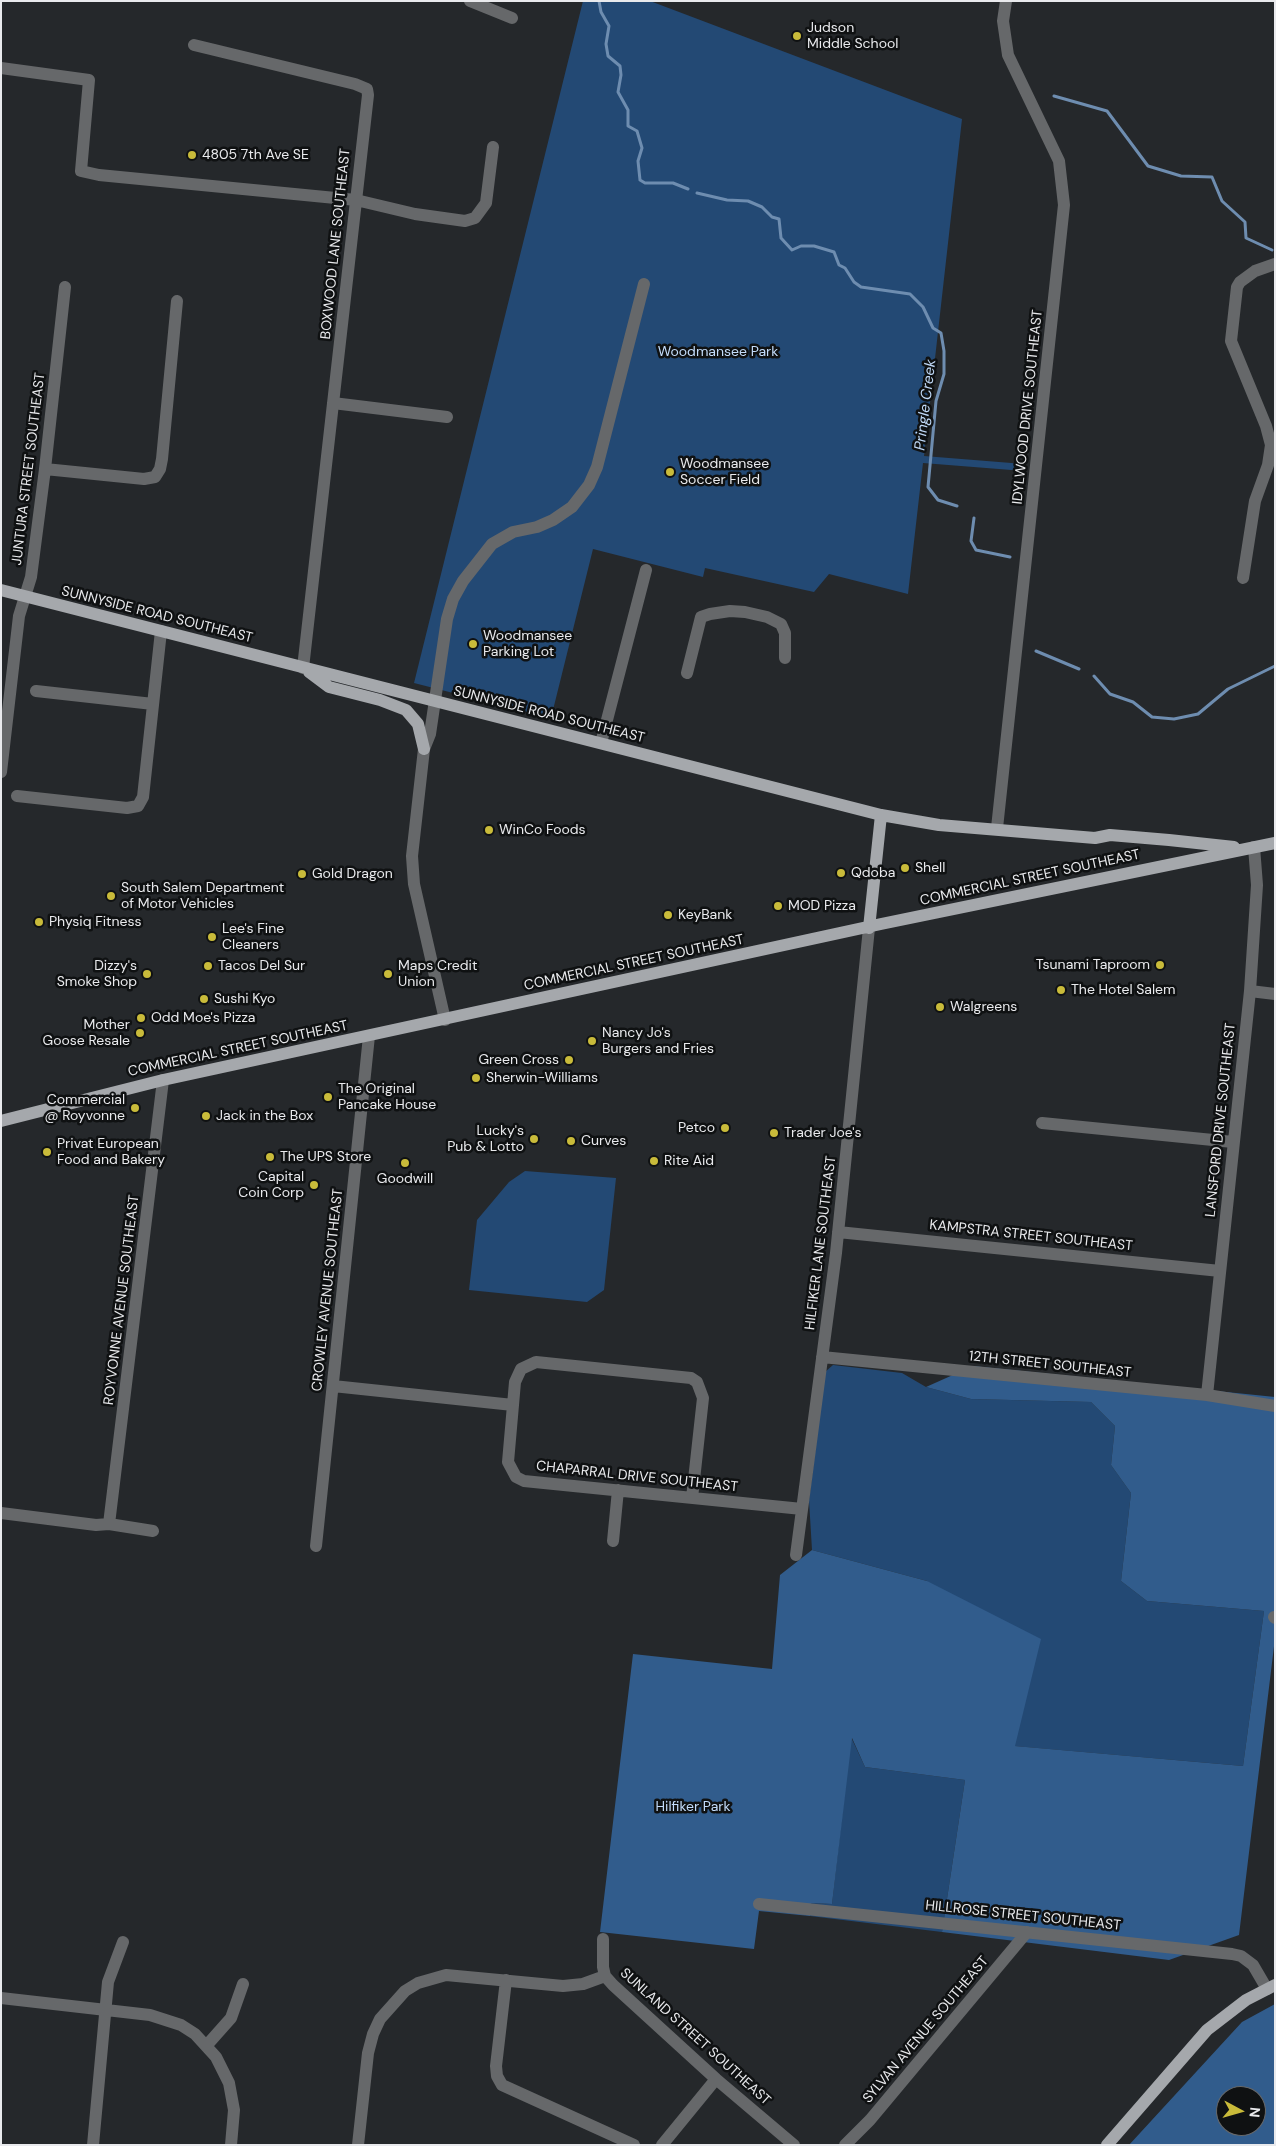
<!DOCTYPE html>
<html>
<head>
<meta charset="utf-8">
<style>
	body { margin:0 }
	#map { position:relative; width:1276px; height:2146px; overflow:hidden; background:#25282b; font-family:"DM Sans",sans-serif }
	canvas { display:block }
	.frame { position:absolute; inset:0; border:2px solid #e9eaed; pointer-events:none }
	.north { position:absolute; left:1216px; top:2086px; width:50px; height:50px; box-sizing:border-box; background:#0f1112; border:1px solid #66686a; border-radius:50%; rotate:96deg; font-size:14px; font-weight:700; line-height:20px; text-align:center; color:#e9eaed }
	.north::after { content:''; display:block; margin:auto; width:18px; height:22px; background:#c9bb3a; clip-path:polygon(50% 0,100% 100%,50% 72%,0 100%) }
</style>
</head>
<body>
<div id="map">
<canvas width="1276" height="2146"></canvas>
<div class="frame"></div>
<div class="north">N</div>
</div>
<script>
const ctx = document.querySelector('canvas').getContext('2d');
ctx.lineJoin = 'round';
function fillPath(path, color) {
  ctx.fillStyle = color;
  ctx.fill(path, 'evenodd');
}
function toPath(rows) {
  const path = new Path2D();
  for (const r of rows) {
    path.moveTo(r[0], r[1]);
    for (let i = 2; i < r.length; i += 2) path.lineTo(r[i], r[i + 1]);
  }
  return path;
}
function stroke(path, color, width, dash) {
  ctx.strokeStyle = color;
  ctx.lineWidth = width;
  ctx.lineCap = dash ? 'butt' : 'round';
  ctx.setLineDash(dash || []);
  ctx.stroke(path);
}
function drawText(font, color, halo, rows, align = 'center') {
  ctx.font = font + ' "DM Sans",sans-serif';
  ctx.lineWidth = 5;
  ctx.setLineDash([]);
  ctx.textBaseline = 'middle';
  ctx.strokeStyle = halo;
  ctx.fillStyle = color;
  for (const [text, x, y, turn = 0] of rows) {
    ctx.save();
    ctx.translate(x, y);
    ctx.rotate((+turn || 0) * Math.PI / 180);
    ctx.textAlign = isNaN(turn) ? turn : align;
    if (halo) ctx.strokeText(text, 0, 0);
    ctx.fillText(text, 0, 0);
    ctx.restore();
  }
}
fillPath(toPath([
	[583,1,650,1,962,119,924,456,1024,464,1024,471,923,463,908,594,829,574,814,592,705,568,703,577,593,549,551,718,414,683],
	[525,1171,616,1178,604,1290,587,1302,469,1290,477,1220,509,1182],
	[833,1365,902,1373,926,1387,971,1399,1091,1402,1115,1426,1111,1465,1131,1493,1121,1581,1147,1601,1264,1611,1243,1766,1014,1746,927,1581,812,1550,809,1500,825,1372],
	[851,1737,865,1767,965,1780,942,1932,810,1916,811,1903,832,1904]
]), '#234974');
fillPath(toPath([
	[973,1366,1275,1397,1275,1638,1239,1935,1169,1960,942,1932,965,1780,865,1767,852,1738,832,1904,811,1903,810,1916,759,1911,754,1949,600,1932,633,1654,772,1669,780,1575,812,1550,927,1581,1041,1639,1015,1746,1243,1766,1264,1611,1147,1601,1121,1581,1131,1493,1111,1465,1115,1426,1091,1402,971,1399,926,1387],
	[1275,2004,1275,2145,1129,2145,1242,2022],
	[1226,2096,1256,2096,1256,2126,1226,2126]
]), '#315c8c');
stroke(toPath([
	[599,1,601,12,609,26,606,44,608,56,620,66,621,75,618,92,628,110,628,126,637,131,642,148,638,161,640,180,645,183,673,183,688,189],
	[1054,96,1107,111,1148,166,1181,176,1212,177,1222,201,1245,222,1246,238,1272,250],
	[697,193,727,200,748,201,762,207,772,217,779,219,781,238,792,250,801,246,814,246,834,252,839,265,845,268,854,282,861,287,910,294,923,307,933,328,941,333,944,351,944,374,936,401,928,487,938,500,957,506],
	[974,518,971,541,976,550,1010,557],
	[1036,651,1079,669],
	[1094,676,1110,694,1133,702,1152,717,1174,719,1198,714,1228,689,1275,666]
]), '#6e8db0', 3);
stroke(toPath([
	[470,1,512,18],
	[194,45,355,84,367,89,368,95,303,668],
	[1,68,89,80,81,171,99,175,356,200,415,214,465,221,475,218,486,203,493,147],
	[333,403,447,417],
	[45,469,144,479,155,477,160,469,162,459,177,301],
	[1243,578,1255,501,1268,465,1271,445,1266,426,1231,341,1237,287,1240,282,1255,271,1275,264],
	[687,673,701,617,710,614,730,611,745,612,767,617,781,624,785,633,785,658],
	[36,691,153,704],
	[601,743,646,570],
	[1,772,19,616,31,577,45,469,65,287],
	[17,796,127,808,138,806,143,797,161,631],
	[997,828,1064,205,1059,161,1008,55,1003,21,1006,1],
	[1250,991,1275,994],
	[445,1020,414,884,412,856,424,749,430,734,447,619,453,599,463,581,492,544,513,532,537,527,553,520,572,507,589,485,597,467,644,284],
	[1042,1123,1233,1142],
	[838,1232,1220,1271],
	[822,1357,1207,1395,1275,1406],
	[333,1386,513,1405,508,1462,516,1477,524,1481,802,1509],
	[1207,1395,1250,991,1257,885,1254,847],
	[513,1405,515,1382,521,1369,536,1362,691,1378,697,1382,703,1398,692,1498],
	[1,1513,96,1525,109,1524,153,1531],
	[109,1524,163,1080],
	[613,1541,618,1490],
	[316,1546,369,1036],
	[796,1555,836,1253,869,928],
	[1274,1617,1275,1618],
	[759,1904,1232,1954,1241,1956,1253,1965,1267,1989],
	[603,1939,603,1967,605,1976,613,1985,716,2079,794,2145],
	[506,1980,496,2066,497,2076,502,2085,634,2145],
	[1,1998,150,2015,181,2025,195,2034,216,2057,229,2083,234,2110,231,2145],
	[207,2045,231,2018,243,1984],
	[93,2145,108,1982,123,1942],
	[358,2145,368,2053,373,2034,380,2019,405,1991,418,1983,446,1975,563,1986,583,1984,605,1976],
	[662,2145,716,2079],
	[845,2145,870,2120,1027,1932]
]), '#66686a', 12);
stroke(toPath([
	[1,590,881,815,939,825,1095,838,1110,835,1169,840,1234,847],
	[309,672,329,687,380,700,406,710,418,724,424,749],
	[869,928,881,815],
	[1,1121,163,1080,881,924,1275,843],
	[1107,2145,1207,2030,1246,2000,1275,1985]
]), '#a5a8ac', 12);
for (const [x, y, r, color] of [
	[797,36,5,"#c9bb3a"],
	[192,155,5,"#c9bb3a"],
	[670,472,5,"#c9bb3a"],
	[473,644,5,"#c9bb3a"],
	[489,830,5,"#c9bb3a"],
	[905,868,5,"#c9bb3a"],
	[841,873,5,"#c9bb3a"],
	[302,874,5,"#c9bb3a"],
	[111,896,5,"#c9bb3a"],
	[778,906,5,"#c9bb3a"],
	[668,915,5,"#c9bb3a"],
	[39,922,5,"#c9bb3a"],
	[212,937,5,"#c9bb3a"],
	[1160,965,5,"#c9bb3a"],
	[208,966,5,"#c9bb3a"],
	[147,974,5,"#c9bb3a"],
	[388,974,5,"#c9bb3a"],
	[1061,990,5,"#c9bb3a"],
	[204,999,5,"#c9bb3a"],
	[940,1007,5,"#c9bb3a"],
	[141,1018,5,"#c9bb3a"],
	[140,1033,5,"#c9bb3a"],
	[592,1041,5,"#c9bb3a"],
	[569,1060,5,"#c9bb3a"],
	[476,1078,5,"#c9bb3a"],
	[328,1097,5,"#c9bb3a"],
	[135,1108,5,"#c9bb3a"],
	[206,1116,5,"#c9bb3a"],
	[725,1128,5,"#c9bb3a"],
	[774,1133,5,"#c9bb3a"],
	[534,1139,5,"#c9bb3a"],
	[571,1141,5,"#c9bb3a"],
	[47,1152,5,"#c9bb3a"],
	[270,1157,5,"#c9bb3a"],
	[654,1161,5,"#c9bb3a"],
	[405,1163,5,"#c9bb3a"],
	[314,1185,5,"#c9bb3a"]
]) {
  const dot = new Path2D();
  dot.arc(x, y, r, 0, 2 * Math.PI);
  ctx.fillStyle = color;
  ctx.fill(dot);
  stroke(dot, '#0f1112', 2);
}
drawText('14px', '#e9eaed', '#0f1112', [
	["Judson",807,28],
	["Middle School",807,44],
	["4805 7th Ave SE",202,155],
	["Woodmansee",680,464],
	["Soccer Field",680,480],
	["Woodmansee",483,636],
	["Parking Lot",483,652],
	["WinCo Foods",499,830],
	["Shell",915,868],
	["Qdoba",851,873],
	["Gold Dragon",312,874],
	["South Salem Department",121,888],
	["of Motor Vehicles",121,904],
	["MOD Pizza",788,906],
	["KeyBank",678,915],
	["Physiq Fitness",49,922],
	["Lee's Fine",222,929],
	["Cleaners",222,945],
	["Tsunami Taproom",1150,965,"right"],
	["Dizzy's",137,966,"right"],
	["Smoke Shop",137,982,"right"],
	["Tacos Del Sur",218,966],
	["Maps Credit",398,966],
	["Union",398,982],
	["The Hotel Salem",1071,990],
	["Sushi Kyo",214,999],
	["Walgreens",950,1007],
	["Odd Moe's Pizza",151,1018],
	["Mother",130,1025,"right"],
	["Goose Resale",130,1041,"right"],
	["Nancy Jo's",602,1033],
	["Burgers and Fries",602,1049],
	["Green Cross",559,1060,"right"],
	["Sherwin-Williams",486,1078],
	["The Original",338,1089],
	["Pancake House",338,1105],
	["Commercial",125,1100,"right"],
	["@ Royvonne",125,1116,"right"],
	["Jack in the Box",216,1116],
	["Petco",715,1128,"right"],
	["Lucky's",524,1131,"right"],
	["Pub & Lotto",524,1147,"right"],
	["Trader Joe's",784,1133],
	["Curves",581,1141],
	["Privat European",57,1144],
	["Food and Bakery",57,1160],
	["The UPS Store",280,1157],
	["Rite Aid",664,1161],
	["Capital",304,1177,"right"],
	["Coin Corp",304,1193,"right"],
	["Goodwill",405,1179,"center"]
], 'left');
drawText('14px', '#e9eaed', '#0f1112', [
	["BOXWOOD LANE SOUTHEAST",336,244,-84],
	["IDYLWOOD DRIVE SOUTHEAST",1028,407,-84],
	["JUNTURA STREET SOUTHEAST",29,469,-83],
	["SUNNYSIDE ROAD SOUTHEAST",157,615,14],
	["SUNNYSIDE ROAD SOUTHEAST",549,715,14],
	["COMMERCIAL STREET SOUTHEAST",1030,878,-12],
	["COMMERCIAL STREET SOUTHEAST",634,963,-12],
	["COMMERCIAL STREET SOUTHEAST",238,1049,-12],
	["LANSFORD DRIVE SOUTHEAST",1221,1120,-84],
	["KAMPSTRA STREET SOUTHEAST",1031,1236,6],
	["HILFIKER LANE SOUTHEAST",821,1243,-83],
	["CROWLEY AVENUE SOUTHEAST",328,1290,-84],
	["ROYVONNE AVENUE SOUTHEAST",122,1300,-83],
	["12TH STREET SOUTHEAST",1050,1365,6],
	["CHAPARRAL DRIVE SOUTHEAST",637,1477,6],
	["HILLROSE STREET SOUTHEAST",1023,1916,6],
	["SYLVAN AVENUE SOUTHEAST",926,2030,-50],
	["SUNLAND STREET SOUTHEAST",695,2037,42]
]);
drawText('14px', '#c4ddfb', '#0f1112', [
	["Woodmansee Park",718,352],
	["Hilfiker Park",693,1807]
]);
drawText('italic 15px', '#bfd8f6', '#0f1112', [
	["Pringle Creek",926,405,-83]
]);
</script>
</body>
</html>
